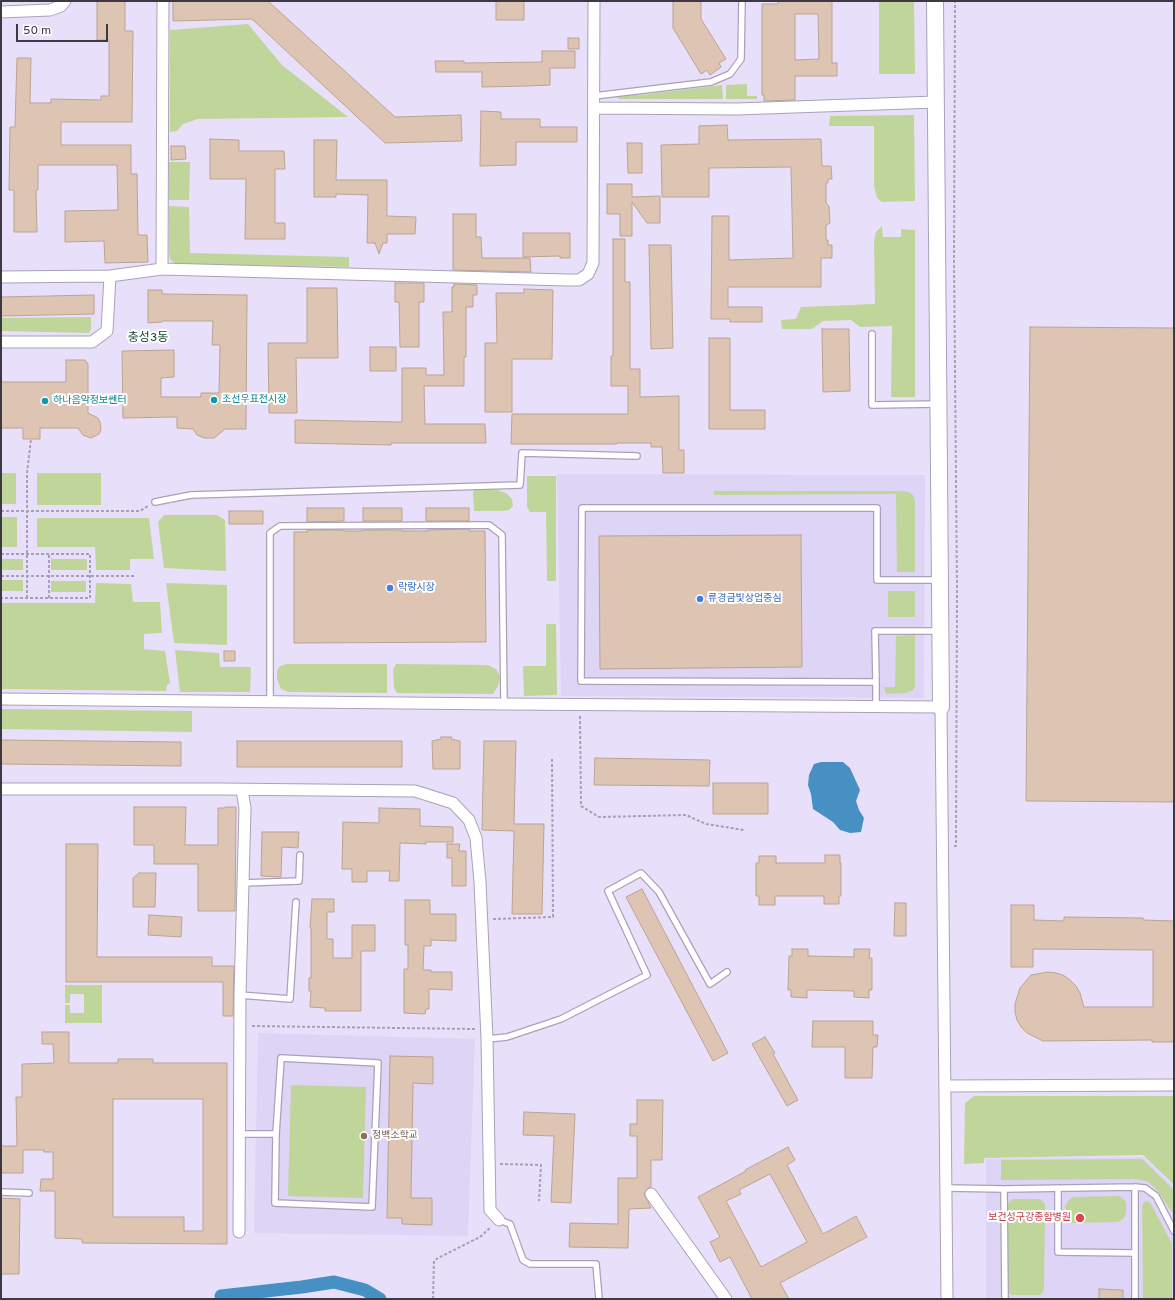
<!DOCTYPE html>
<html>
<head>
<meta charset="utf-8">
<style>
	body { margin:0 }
	#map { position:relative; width:1175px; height:1300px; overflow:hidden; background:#e8e0fa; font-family:Overpass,sans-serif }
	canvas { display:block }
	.frame { position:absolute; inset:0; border:2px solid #3c3943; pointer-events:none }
	.scale { position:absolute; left:16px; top:24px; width:92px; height:18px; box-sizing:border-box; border:2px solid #3c3943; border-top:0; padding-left:5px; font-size:12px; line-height:14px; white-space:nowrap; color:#3c3943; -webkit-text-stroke:3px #fff; paint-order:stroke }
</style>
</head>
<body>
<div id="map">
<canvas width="1175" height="1300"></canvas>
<div class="frame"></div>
<div class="scale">50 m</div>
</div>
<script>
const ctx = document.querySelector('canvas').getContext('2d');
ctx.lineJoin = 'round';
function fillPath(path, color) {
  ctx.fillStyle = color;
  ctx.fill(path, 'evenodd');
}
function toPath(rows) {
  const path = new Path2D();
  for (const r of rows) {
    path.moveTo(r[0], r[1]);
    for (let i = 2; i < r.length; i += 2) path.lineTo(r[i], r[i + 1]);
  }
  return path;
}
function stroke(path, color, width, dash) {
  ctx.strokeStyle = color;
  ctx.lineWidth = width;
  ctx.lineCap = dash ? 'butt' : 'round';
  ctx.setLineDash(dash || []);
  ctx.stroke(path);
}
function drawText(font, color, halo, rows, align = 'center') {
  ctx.font = font + ' Overpass,"Noto Sans KR",sans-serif';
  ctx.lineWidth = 4;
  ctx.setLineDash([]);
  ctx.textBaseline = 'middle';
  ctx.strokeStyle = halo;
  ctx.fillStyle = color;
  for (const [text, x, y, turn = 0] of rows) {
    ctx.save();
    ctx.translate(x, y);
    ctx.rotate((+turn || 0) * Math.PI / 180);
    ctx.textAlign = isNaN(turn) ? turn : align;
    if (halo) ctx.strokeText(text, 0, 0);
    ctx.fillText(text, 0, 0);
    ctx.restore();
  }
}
fillPath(toPath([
	[557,474,925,475,924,698,561,696],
	[258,1033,475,1039,468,1236,254,1233],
	[1143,1157,1174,1187,1174,1299,986,1299,986,1159]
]), '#ded4f5');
fillPath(toPath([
	[879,1,914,1,915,74,879,74],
	[248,24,282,65,348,117,198,119,183,124,177,131,170,132,170,30],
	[747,84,747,96,757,96,757,99,726,99,726,85],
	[722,85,723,99,619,99,615,96,640,95],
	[914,115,915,201,882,202,877,198,874,186,874,126,829,126,830,116],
	[169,162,190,162,189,200,169,200],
	[169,206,189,207,190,253,349,257,349,267,175,264,170,259,169,253],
	[882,226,883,237,901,237,901,229,915,230,915,397,891,397,892,326,860,327,851,320,823,321,812,329,782,329,781,320,796,319,801,307,875,304,874,241,876,232],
	[91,317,91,329,89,333,1,331,1,318],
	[1,473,16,473,16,504,1,504],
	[37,473,101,473,101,505,37,505],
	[527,476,556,476,556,581,547,581,546,512,530,512,527,507],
	[474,490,497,490,506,493,512,499,513,506,509,510,503,511,474,511,473,493],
	[714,491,901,491,909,492,913,495,915,501,915,572,897,572,896,494,714,495],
	[164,515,217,515,225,520,226,571,164,568,158,522],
	[1,517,17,517,17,547,1,547],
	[37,518,149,518,154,559,130,559,130,570,96,570,95,547,37,547],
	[1,559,23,559,23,570,1,570],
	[51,559,87,559,87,570,51,570],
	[1,580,23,580,23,591,1,591],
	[51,581,86,581,86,592,51,592],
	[96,583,131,584,133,602,160,602,162,633,144,634,144,649,165,651,170,683,167,685,166,691,1,689,1,603,95,603],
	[166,583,227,585,227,645,174,643],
	[888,591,915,591,915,617,888,617],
	[546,624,556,624,557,695,524,696,523,666,546,666],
	[915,635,915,686,913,690,905,693,886,694,884,687,895,687,896,636],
	[175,650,219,653,220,667,251,667,250,692,180,692],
	[287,664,387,664,387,693,288,692,281,689,277,679,277,671,280,666],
	[396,664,488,665,497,670,500,677,498,686,493,694,397,693,394,688,393,669],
	[1,709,192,711,192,732,1,729],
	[65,985,102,985,102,1023,65,1023,65,1005,70,1005,70,1013,84,1013,84,994,70,994,70,1003,65,1003],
	[291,1085,366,1087,363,1198,288,1196],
	[974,1096,1174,1096,1174,1185,1143,1155,984,1158,984,1163,964,1164,965,1103],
	[1142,1159,1174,1190,1174,1215,1157,1190,1147,1181,1134,1179,1001,1180,1001,1160],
	[1119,1196,1123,1199,1126,1202,1126,1213,1124,1218,1118,1222,1072,1223,1068,1220,1065,1207,1068,1201,1073,1197],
	[1013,1199,1040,1199,1045,1204,1044,1290,1042,1293,1040,1295,1012,1295,1009,1293,1007,1286,1007,1205,1010,1201],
	[1148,1201,1151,1204,1172,1244,1172,1299,1143,1299,1142,1206,1144,1202]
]), '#c0d59a');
fillPath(toPath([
	[821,762,843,762,850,768,860,790,856,801,859,810,864,818,861,832,850,833,840,830,833,822,813,809,811,794,808,785,809,775,814,764]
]), '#4790c4');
stroke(toPath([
	[221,1296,302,1287,334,1282,365,1290,380,1299]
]), '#4790c4', 13);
const building = toPath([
	[97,1,125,1,125,31,133,31,132,122,61,122,61,145,131,145,131,174,137,174,138,235,147,235,148,262,105,263,104,241,65,242,65,211,118,210,117,165,38,165,38,190,36,190,37,232,14,232,14,190,9,190,10,127,15,127,17,58,31,58,30,103,51,103,51,99,101,100,101,96,109,96,109,40,97,40,97,1],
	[173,1,268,1,395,117,461,115,462,141,385,143,252,19,173,21,173,1],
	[496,1,524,1,524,20,496,20,496,1],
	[673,1,701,1,701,19,726,59,719,63,721,67,710,75,707,70,701,74,673,28,673,1],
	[778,1,832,1,832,63,837,63,837,76,795,76,795,100,764,101,764,95,762,95,762,4,778,4,778,1],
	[795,14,818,14,819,59,795,60,795,14],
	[568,38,579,38,579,49,568,49,568,38],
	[542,51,575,51,575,68,550,68,550,85,528,86,482,87,482,72,436,72,435,61,464,61,464,63,542,62,542,51],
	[481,111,501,112,501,119,540,119,540,127,577,127,577,142,516,142,516,165,480,166,481,111],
	[727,125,728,140,821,139,822,166,831,166,832,179,828,179,828,183,826,183,826,203,829,206,830,223,826,225,826,240,828,240,828,245,832,245,832,258,821,258,821,287,728,287,728,307,762,307,762,322,730,322,730,319,711,319,712,216,729,216,729,260,793,258,791,167,709,168,709,197,662,197,661,145,699,144,699,126,727,125],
	[210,139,239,140,239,151,284,151,285,169,275,169,275,223,285,223,285,239,245,239,246,179,210,179,210,139],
	[314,140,337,140,336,180,387,180,387,216,416,217,415,234,387,234,387,243,383,243,379,254,375,243,367,243,368,195,336,194,336,197,314,197,314,140],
	[627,143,642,143,642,173,628,173,627,143],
	[171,146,185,146,186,159,171,160,171,146],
	[607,184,632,184,632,197,660,196,660,223,647,223,632,202,632,236,620,236,620,214,607,214,607,184],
	[453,214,476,214,476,237,481,237,482,258,530,258,531,272,453,270,453,214],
	[523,233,570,233,570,258,560,258,560,256,523,257,523,233],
	[613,239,625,239,625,282,630,282,630,369,640,369,640,397,679,396,679,450,684,450,684,473,663,473,662,447,651,447,651,443,617,443,617,444,511,444,512,414,628,414,628,386,611,386,611,356,613,356,613,239],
	[649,245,671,245,673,348,651,349,649,245],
	[395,283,424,283,424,302,419,302,419,347,400,347,399,302,395,302,395,283],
	[454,284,477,285,477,295,473,295,473,307,466,307,466,357,464,357,464,386,424,386,425,424,485,424,486,443,391,443,391,445,295,443,295,420,402,422,402,368,426,368,426,375,444,375,443,312,452,312,452,287,454,287,454,284],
	[307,288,337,288,338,358,296,358,297,413,269,413,268,343,307,343,307,288],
	[524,289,553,290,552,359,512,359,512,412,485,412,485,343,497,343,496,293,524,293,524,289],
	[148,290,162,290,162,294,247,295,246,429,225,429,214,438,204,438,197,435,193,429,177,428,177,417,123,418,122,351,174,350,174,377,161,378,161,397,201,397,201,393,219,393,220,345,212,345,213,321,162,321,162,322,148,323,148,290],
	[94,295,94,314,1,316,1,297,94,295],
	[1030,327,1174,328,1174,802,1026,801,1030,327],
	[822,329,849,329,850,391,823,392,822,329],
	[709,338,730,338,730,410,765,410,765,429,709,429,709,338],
	[370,347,396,347,396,371,370,371,370,347],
	[66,360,85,360,88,364,88,413,98,418,100,422,101,430,99,434,91,438,83,435,78,428,40,428,40,439,23,439,23,428,1,428,1,382,66,382,66,360],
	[307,508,344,508,344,521,307,522,307,508],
	[363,508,402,508,402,521,363,521,363,508],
	[426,508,469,508,469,521,426,521,426,508],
	[229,511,263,511,263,524,229,524,229,511],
	[469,529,469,531,485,531,486,642,294,643,294,532,307,532,307,530,344,530,344,531,363,531,363,530,402,530,402,531,427,531,427,530,469,529],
	[801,535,802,667,600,669,599,536,801,535],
	[224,651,235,651,235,661,224,661,224,651],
	[441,737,452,737,451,739,460,741,460,769,433,769,432,741,441,739,441,737],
	[1,740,181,742,181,766,1,764,1,740],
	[237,741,402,741,402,767,237,767,237,741],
	[484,741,516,741,514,824,544,824,542,914,512,914,514,831,482,830,484,741],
	[595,758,710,760,709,786,594,785,595,758],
	[713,783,768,783,768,814,713,814,713,783],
	[134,807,186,807,185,845,218,845,218,808,225,808,225,807,236,807,235,911,198,911,198,864,154,864,154,845,134,845,134,807],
	[379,808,420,809,420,826,453,827,453,842,426,842,426,844,400,843,399,881,389,881,390,871,367,871,367,882,352,882,352,869,342,869,343,822,379,823,379,808],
	[262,832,299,832,298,848,282,847,281,877,261,876,262,832],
	[66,844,98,844,97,957,212,957,212,966,234,966,233,1016,223,1016,223,982,66,982,66,844],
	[447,844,460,844,459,851,466,851,466,886,452,886,452,858,447,858,447,844],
	[825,855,840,855,840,863,841,863,841,896,839,896,839,904,824,904,824,896,775,896,775,905,759,905,759,896,756,896,756,863,759,863,759,856,776,856,776,863,825,863,825,855],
	[139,873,156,873,155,907,133,907,133,878,139,873],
	[642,889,728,1053,713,1061,626,897,642,889],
	[312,899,334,899,334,912,327,912,327,939,333,939,333,958,352,958,352,925,375,925,375,951,361,951,361,1011,325,1011,325,1008,310,1007,311,991,309,991,309,978,311,978,311,928,310,928,312,899],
	[405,900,430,900,430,914,456,914,456,941,431,940,431,946,424,946,423,970,431,970,431,972,452,972,452,990,429,989,429,1009,426,1009,425,1014,404,1013,404,969,408,969,408,945,405,945,405,900],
	[895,903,906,903,906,936,894,936,895,903],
	[1011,905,1034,905,1034,920,1064,921,1064,917,1143,918,1143,920,1174,921,1174,1042,1152,1042,1152,1040,1043,1041,1027,1033,1021,1027,1017,1020,1015,1012,1015,1004,1020,988,1031,975,1048,972,1056,973,1063,975,1070,980,1076,986,1080,993,1084,1007,1153,1007,1153,950,1033,949,1033,967,1011,967,1011,905],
	[149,915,182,917,181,937,148,935,149,915],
	[792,949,808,949,808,956,854,957,854,949,870,949,869,958,872,958,872,990,869,990,869,998,854,997,854,991,807,990,807,998,791,997,791,990,788,990,789,956,792,956,792,949],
	[813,1021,873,1021,873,1035,878,1035,877,1047,873,1047,872,1078,845,1078,845,1047,812,1047,813,1021],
	[42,1032,69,1032,69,1063,118,1063,118,1059,153,1059,153,1063,227,1063,227,1244,82,1243,82,1239,55,1238,55,1191,40,1191,41,1179,53,1179,53,1152,44,1152,44,1150,23,1150,23,1173,1,1173,1,1146,17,1146,16,1097,22,1097,22,1064,54,1063,53,1044,42,1044,42,1032],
	[113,1099,203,1099,203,1231,184,1231,184,1217,113,1217,113,1099],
	[765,1037,775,1053,773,1054,798,1100,787,1106,752,1044,765,1037],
	[390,1056,433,1057,433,1084,413,1083,411,1198,432,1198,432,1225,402,1224,402,1218,387,1218,390,1056],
	[637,1100,663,1100,662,1160,651,1160,651,1187,647,1189,644,1194,651,1208,629,1209,628,1248,569,1247,570,1223,618,1224,618,1178,637,1178,637,1136,630,1136,630,1124,637,1124,637,1100],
	[524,1112,575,1114,571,1203,551,1202,554,1136,523,1135,524,1112],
	[788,1147,795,1160,787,1165,823,1234,856,1216,867,1237,780,1283,789,1299,752,1299,730,1257,720,1262,710,1242,720,1237,698,1197,746,1171,745,1170,788,1147],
	[770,1174,807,1242,761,1267,726,1201,741,1194,739,1190,770,1174],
	[1,1198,20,1199,19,1274,1,1274,1,1198],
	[1099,1289,1123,1290,1123,1299,1099,1299,1099,1289]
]);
fillPath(building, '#ddc4b3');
stroke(building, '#bba392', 1);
const service = toPath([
	[594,96,711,82,730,74,741,59,742,1],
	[872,334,872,405,938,404],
	[155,502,191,495,520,485,522,453,637,456],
	[938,580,877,580,877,508,582,508,581,681,876,682,875,631,939,631],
	[876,682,876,707],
	[270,701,270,533,280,526,489,525,502,535,504,704],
	[243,883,299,881,300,855],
	[240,995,290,999,296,902],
	[487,1039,507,1037,561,1019,647,975,608,891,641,873,659,892,710,984,727,972],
	[240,1134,276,1134,281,1058,378,1063,372,1207,275,1203,276,1134],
	[1135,1187,1145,1188,1156,1196,1174,1231],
	[946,1188,1004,1189,1005,1299],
	[1058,1188,1058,1252,1135,1253],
	[1004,1189,1135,1187,1135,1299],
	[1,1192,29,1193],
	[499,1220,510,1224,523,1260,530,1264,596,1264,599,1299]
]);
const minor = toPath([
	[1,12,50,10,61,6,65,1],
	[594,108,737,109,936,102],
	[162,269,567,280,579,280,588,274,593,263,594,1],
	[1,277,110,276],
	[1,342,92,342,107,331,110,276,162,269,163,1],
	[1,699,504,704,941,707,947,1299],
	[1,789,221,789,415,791,453,803,469,820,476,838,480,882,487,1039,490,1210,499,1220],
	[945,1086,1174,1085],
	[651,1194,726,1299],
	[239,1232,240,995,245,808,242,790]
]);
const secondary = toPath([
	[935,1,941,707]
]);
stroke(service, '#a9a1ba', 8);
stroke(minor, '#a9a1ba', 13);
stroke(secondary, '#a9a1ba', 18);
stroke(toPath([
	[1,511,140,511,148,506],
	[1,554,90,554,90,598,1,598],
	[1,576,134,576],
	[27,598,27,473,31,439],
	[49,598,49,554],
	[580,716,581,806,599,817,686,815,706,824,744,830],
	[954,846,956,846,957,588,954,260,955,1],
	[493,919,553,917,552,758],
	[252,1026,475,1029],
	[500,1164,541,1165,539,1201],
	[433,1299,434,1261,438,1258,480,1237,491,1227]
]), '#a6a0b3', 2, [3, 2]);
stroke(service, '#fff', 5.5);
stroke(minor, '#fff', 11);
stroke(secondary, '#fff', 16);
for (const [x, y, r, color] of [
	[214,400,4,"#0f9aa8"],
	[45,401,4,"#0f9aa8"],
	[390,588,4,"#3f7fe0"],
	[700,599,4,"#3f7fe0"],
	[364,1136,4,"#8d6e63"],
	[1080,1218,5,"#e0444e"]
]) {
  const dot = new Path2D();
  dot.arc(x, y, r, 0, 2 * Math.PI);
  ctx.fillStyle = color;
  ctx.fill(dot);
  stroke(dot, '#fff', 1.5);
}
drawText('10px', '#0d838f', '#fff', [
	["조선우표전시장",222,400],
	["하나음악정보쎈터",53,401]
], 'left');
drawText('10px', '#366cbe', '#fff', [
	["락랑시장",398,588],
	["류경금빛상업중심",708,599]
], 'left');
drawText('10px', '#785e54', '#fff', [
	["정백소학교",372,1136]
], 'left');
drawText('10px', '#be3a42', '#fff', [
	["보건성구강종합병원",1071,1218]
], 'right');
drawText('12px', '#093b2a', '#fff', [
	["충성3동",148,339]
]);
</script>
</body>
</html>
